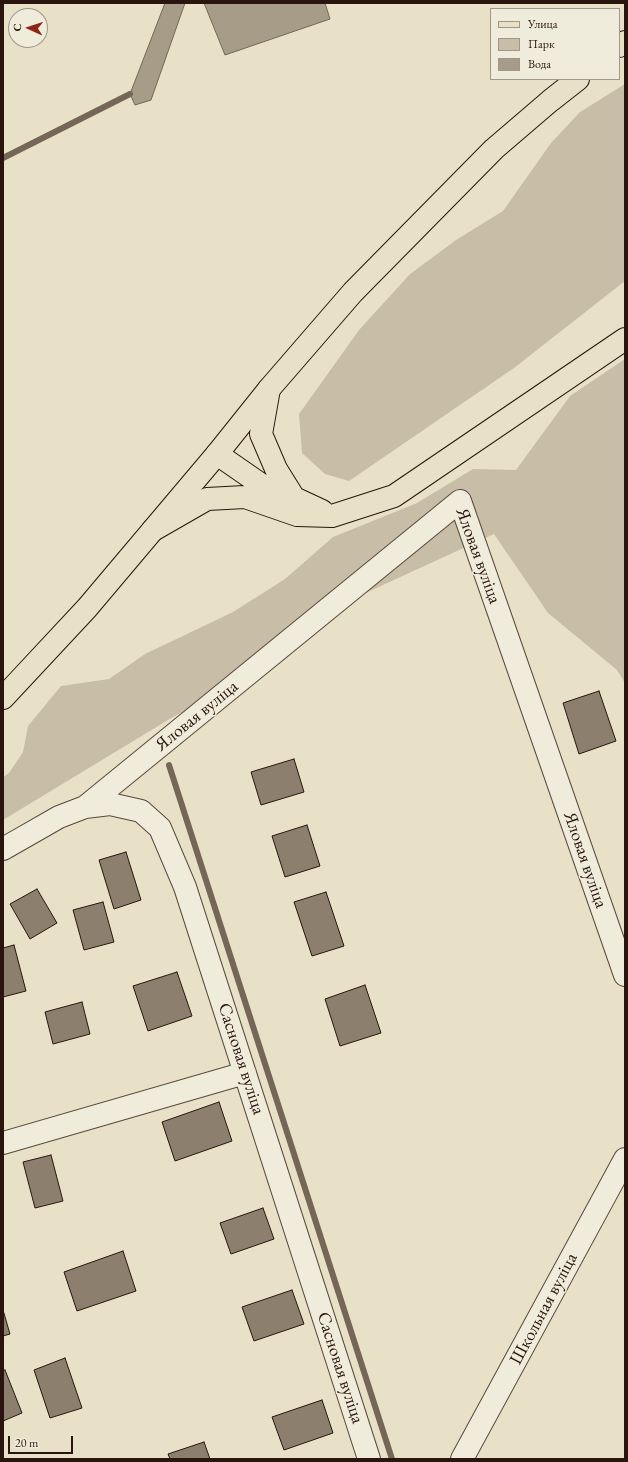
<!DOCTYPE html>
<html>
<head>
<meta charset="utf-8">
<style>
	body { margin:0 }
	#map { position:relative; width:628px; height:1462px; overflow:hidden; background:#e8e1c7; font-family:"EB Garamond",serif }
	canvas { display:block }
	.frame { position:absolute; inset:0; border:4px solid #29150e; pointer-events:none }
	.legend { position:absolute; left:490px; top:8px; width:130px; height:72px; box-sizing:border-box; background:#f0ecdb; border:1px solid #a09689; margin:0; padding:5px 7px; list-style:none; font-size:12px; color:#29150e }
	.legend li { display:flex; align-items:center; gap:8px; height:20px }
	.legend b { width:20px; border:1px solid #a09689 }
	.north { position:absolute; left:8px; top:8px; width:40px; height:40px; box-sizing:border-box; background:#f0ecdb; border:1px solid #a09689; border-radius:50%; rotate:273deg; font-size:11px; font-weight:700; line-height:16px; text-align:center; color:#29150e }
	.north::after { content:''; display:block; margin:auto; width:14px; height:18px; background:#8f2418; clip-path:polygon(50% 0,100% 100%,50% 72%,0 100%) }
	.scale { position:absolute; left:8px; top:1436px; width:65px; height:18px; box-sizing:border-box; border:2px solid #29150e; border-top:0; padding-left:5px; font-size:12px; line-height:14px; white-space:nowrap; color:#29150e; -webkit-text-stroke:3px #f0ecdb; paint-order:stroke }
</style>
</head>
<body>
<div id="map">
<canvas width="628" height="1462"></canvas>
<div class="frame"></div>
<ul class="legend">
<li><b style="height:5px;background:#e8e1c7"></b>Улица</li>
<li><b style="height:11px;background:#c8bea8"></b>Парк</li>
<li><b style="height:11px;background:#a79c88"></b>Вода</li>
</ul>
<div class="north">С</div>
<div class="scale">20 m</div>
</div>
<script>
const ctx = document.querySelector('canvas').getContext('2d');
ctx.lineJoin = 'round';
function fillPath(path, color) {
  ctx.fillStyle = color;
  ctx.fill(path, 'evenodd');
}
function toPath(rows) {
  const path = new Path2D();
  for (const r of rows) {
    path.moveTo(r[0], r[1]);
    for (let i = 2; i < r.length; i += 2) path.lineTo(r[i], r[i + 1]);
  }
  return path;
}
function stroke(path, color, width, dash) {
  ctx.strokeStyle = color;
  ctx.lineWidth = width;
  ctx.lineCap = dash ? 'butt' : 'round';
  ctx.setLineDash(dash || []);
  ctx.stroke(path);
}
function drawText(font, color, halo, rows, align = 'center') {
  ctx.font = font + ' "EB Garamond",serif';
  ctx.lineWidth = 3;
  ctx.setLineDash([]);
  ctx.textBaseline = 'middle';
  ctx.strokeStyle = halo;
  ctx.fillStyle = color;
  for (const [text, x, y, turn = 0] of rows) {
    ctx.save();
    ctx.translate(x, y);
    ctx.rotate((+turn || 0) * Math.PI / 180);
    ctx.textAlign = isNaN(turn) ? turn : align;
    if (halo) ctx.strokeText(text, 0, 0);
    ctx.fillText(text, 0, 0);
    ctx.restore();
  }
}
fillPath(toPath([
	[625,84,625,281,514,368,349,481,325,474,302,453,299,414,359,330,410,274,456,240,503,211,551,143,580,112],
	[625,359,625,683,617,670,548,613,494,534,346,602,219,691,168,720,3,820,3,777,9,773,23,752,28,726,61,686,109,679,145,654,233,612,285,579,333,537,417,503,473,469,516,470,570,396]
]), '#c8bea8');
const water = toPath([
	[165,3,185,3,151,100,135,105,130,94,165,3],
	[204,3,325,3,330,19,225,55,204,3]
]);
fillPath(water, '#a79c88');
stroke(water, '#756657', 1);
stroke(toPath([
	[3,158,130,94],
	[169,765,392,1459]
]), '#756657', 6);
const building = toPath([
	[599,691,616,741,579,754,563,703,599,691],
	[294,759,304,792,261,805,251,772,294,759],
	[307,825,320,866,285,877,272,836,307,825],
	[126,852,141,900,114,909,99,860,126,852],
	[37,889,57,923,30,939,10,904,37,889],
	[326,892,344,946,312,956,294,902,326,892],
	[103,902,114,942,84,950,73,910,103,902],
	[14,945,26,991,3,997,3,948,14,945],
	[177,972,192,1016,148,1031,133,986,177,972],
	[365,985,381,1033,340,1046,325,999,365,985],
	[82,1002,90,1034,53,1044,45,1012,82,1002],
	[219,1102,232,1141,175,1161,162,1122,219,1102],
	[51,1155,63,1201,35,1208,23,1162,51,1155],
	[263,1208,274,1239,231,1254,220,1223,263,1208],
	[123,1251,136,1291,77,1311,64,1272,123,1251],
	[292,1290,304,1324,254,1341,242,1307,292,1290],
	[3,1310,10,1334,3,1336,3,1310],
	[65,1358,82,1408,50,1418,34,1370,65,1358],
	[5,1370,22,1413,3,1421,3,1371,5,1370],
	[322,1400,333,1433,284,1450,272,1417,322,1400],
	[204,1442,210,1459,170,1459,168,1454,204,1442]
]);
fillPath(building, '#8c7f6e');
stroke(building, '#29150e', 1);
const minor = toPath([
	[85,807,460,501,625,975],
	[3,849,59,817,85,807,110,804,141,811,160,828,185,887,369,1459],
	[3,1143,245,1073],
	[462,1459,625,1159]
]);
const major = toPath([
	[619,46,625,42],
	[3,698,87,608,217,454,269,389,353,292,494,149,550,101,578,79]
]);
const highway = toPath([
	[269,389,261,434,276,469,294,498,322,511],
	[217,454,269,490,289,503],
	[153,530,207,499,245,497,297,515,332,516,394,496,625,339]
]);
stroke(minor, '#59483c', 24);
stroke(major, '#29150e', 24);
stroke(highway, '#29150e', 24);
stroke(minor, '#f0ecdb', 22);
stroke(major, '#e8e1c7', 22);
stroke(highway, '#e8e1c7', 22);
drawText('18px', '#29150e', '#f0ecdb', [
	["Яловая вуліца",478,556,70],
	["Яловая вуліца",197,716,-39],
	["Яловая вуліца",585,860,71],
	["Сасновая вуліца",241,1059,72],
	["Школьная вуліца",544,1309,-62],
	["Сасновая вуліца",340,1368,72]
]);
</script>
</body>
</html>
